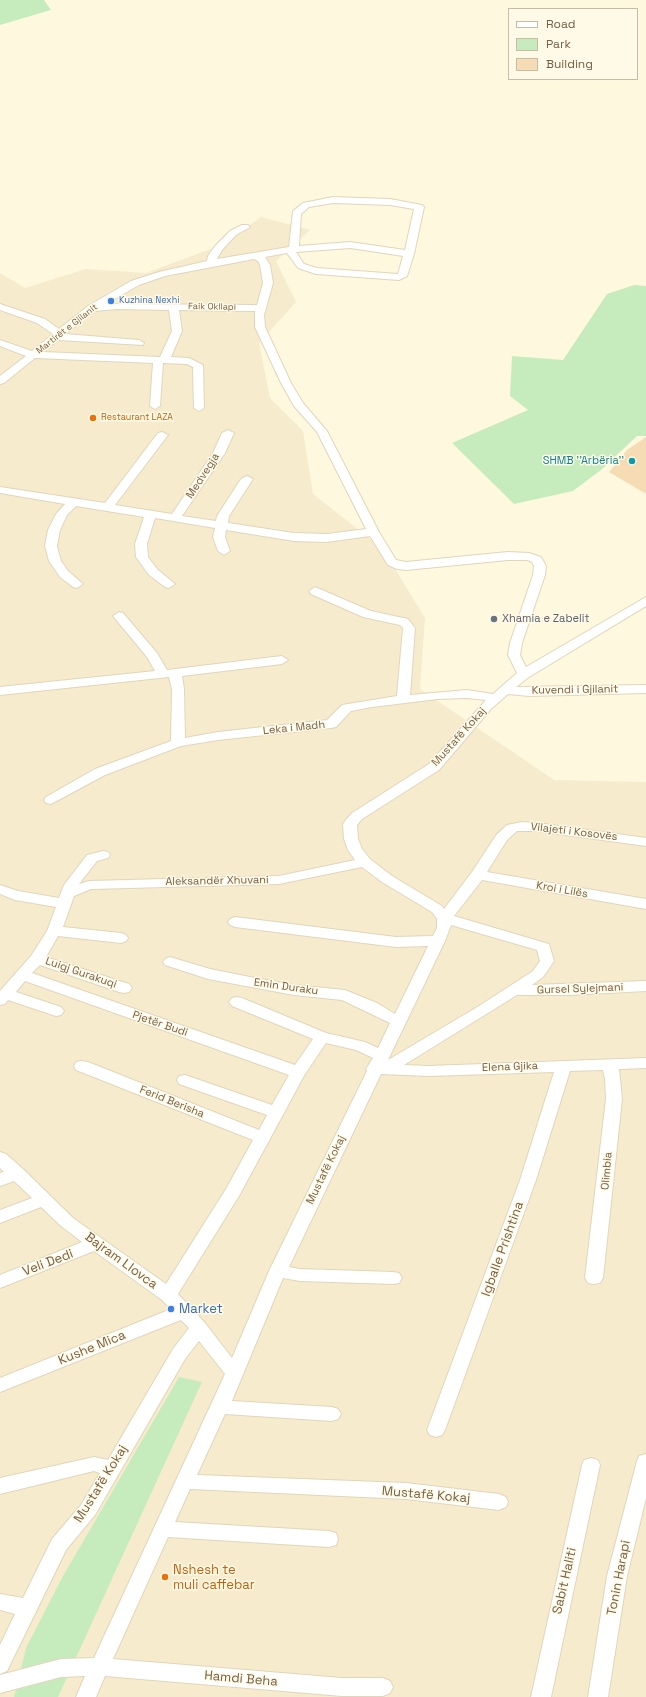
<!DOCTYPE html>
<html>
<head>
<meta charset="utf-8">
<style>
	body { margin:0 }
	#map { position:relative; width:646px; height:1697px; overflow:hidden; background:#fef8df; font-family:"Space Grotesk",sans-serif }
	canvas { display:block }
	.legend { position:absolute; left:508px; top:8px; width:130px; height:72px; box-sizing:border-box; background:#fffae7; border:1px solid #c8bca6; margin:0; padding:5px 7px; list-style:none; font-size:12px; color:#766045 }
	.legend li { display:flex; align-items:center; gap:8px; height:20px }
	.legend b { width:20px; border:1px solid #c8bca6 }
</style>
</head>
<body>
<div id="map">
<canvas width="646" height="1697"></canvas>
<ul class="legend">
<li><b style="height:5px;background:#fff"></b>Road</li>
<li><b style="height:11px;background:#c6ecbd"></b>Park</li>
<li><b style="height:11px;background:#f5dcb4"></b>Building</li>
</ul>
</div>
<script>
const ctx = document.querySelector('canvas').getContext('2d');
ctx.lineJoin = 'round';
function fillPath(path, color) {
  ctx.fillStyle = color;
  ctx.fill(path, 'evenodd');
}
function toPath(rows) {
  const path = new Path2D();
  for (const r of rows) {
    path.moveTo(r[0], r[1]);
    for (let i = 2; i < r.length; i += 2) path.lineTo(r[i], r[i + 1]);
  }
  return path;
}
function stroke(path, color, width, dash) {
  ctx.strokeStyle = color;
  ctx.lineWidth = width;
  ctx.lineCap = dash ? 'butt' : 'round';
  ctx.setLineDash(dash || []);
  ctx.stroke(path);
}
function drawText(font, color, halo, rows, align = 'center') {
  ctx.font = font + ' "Space Grotesk",sans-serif';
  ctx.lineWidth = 3;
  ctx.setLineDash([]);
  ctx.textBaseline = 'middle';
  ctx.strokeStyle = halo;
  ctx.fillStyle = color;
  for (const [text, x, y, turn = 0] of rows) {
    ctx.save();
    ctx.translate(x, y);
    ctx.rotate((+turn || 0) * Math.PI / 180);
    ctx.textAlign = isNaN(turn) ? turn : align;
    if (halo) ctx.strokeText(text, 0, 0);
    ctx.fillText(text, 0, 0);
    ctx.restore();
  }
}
fillPath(toPath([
	[261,217,310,230,276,261,296,302,259,343,270,398,303,431,313,494,383,549,425,618,420,689,554,780,646,782,646,1697,0,1697,0,273,25,288,86,269,146,273,224,244]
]), '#f6eccd');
fillPath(toPath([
	[0,0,44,0,51,10,0,25],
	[634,285,646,286,646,436,637,436,601,470,573,491,514,504,452,443,528,410,510,396,512,356,563,360,607,294],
	[179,1377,202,1382,58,1697,14,1697,26,1648,63,1576]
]), '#c6ecbd');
fillPath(toPath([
	[646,437,646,494,609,472,627,450]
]), '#f5dcb4');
const minor = toPath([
	[333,197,390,199,422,205,424,207,414,254,407,276,399,280,316,274,298,268,287,253,265,257,270,265,273,283,264,315,265,327,291,383,303,403,327,431,379,532,396,560,406,562,508,552,529,553,541,557,546,566,545,575,522,643,520,655,526,667,646,597,646,606,529,677,516,687,646,685,646,693,529,696,508,694,491,709,439,770,362,819,357,825,358,839,362,849,370,859,392,876,442,906,444,909,472,872,497,834,507,825,522,822,537,823,646,838,646,846,537,831,517,831,507,840,487,872,646,899,646,909,482,880,454,916,549,944,554,961,543,977,532,985,646,981,646,991,570,995,517,995,404,1065,429,1066,646,1058,646,1068,619,1069,622,1099,603,1278,600,1283,594,1284,588,1283,585,1278,606,1099,605,1079,603,1070,570,1071,536,1180,445,1430,442,1435,436,1437,430,1435,427,1430,520,1180,554,1072,429,1076,381,1074,289,1267,300,1269,393,1272,399,1273,402,1278,399,1283,393,1284,300,1281,283,1278,232,1401,332,1407,338,1409,341,1414,338,1419,332,1421,225,1414,197,1475,406,1483,499,1494,506,1497,508,1502,506,1507,499,1510,406,1499,190,1489,175,1522,329,1531,336,1533,338,1539,336,1545,329,1547,168,1537,113,1659,342,1678,383,1678,390,1681,393,1687,390,1693,383,1696,342,1696,105,1676,96,1697,76,1697,85,1676,61,1677,0,1693,0,1675,61,1659,94,1658,225,1374,199,1341,185,1359,95,1515,66,1550,7,1671,0,1674,0,1645,15,1614,0,1610,0,1594,23,1598,52,1539,81,1505,100,1473,94,1471,0,1494,0,1478,94,1457,108,1460,173,1349,189,1328,181,1320,0,1392,0,1378,171,1309,162,1300,94,1251,0,1288,0,1275,82,1242,61,1226,41,1207,0,1223,0,1210,32,1198,14,1181,0,1186,0,1173,4,1172,0,1168,0,1152,6,1154,23,1169,73,1218,166,1284,226,1189,253,1140,76,1070,74,1066,76,1062,82,1061,88,1062,259,1130,267,1115,179,1084,177,1080,179,1076,185,1075,272,1105,289,1075,25,981,16,992,61,1007,64,1011,61,1015,56,1016,8,1000,5,1004,0,1005,0,991,31,956,47,931,56,907,15,900,0,894,0,885,18,891,59,898,64,885,87,855,103,851,108,852,110,855,108,858,97,861,79,884,89,881,279,876,355,860,348,850,344,839,343,824,345,821,352,813,429,764,486,700,467,698,438,699,372,707,351,711,336,727,331,728,218,740,181,746,105,775,51,804,46,803,44,800,46,797,95,769,171,741,172,689,169,677,0,695,0,687,155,671,147,657,113,616,119,612,123,613,157,653,167,670,282,656,288,660,282,664,182,676,184,689,185,738,218,732,327,720,342,705,397,696,403,628,400,625,363,617,311,594,309,591,315,587,371,611,408,619,415,628,410,695,467,690,493,694,517,673,508,655,510,643,533,575,534,566,532,562,527,560,508,560,406,570,397,569,388,565,370,536,327,542,294,541,226,530,225,537,230,551,224,555,218,551,213,537,215,528,155,518,147,544,148,557,157,569,175,584,169,588,165,587,149,575,136,557,135,544,144,517,76,506,67,515,60,530,57,546,61,561,68,571,83,584,77,588,73,587,60,577,49,561,45,546,48,530,56,514,65,504,0,493,0,487,105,503,158,433,162,432,168,435,115,505,172,514,213,453,222,433,228,430,234,433,225,453,182,516,216,521,217,516,241,479,247,476,253,479,229,516,228,523,294,533,327,534,366,529,317,432,294,406,281,383,255,327,255,311,179,310,182,331,171,357,189,358,203,365,204,408,199,411,194,408,193,367,187,364,163,363,160,406,155,409,150,406,153,363,35,358,4,383,0,384,0,376,26,356,0,346,0,340,32,351,53,334,37,323,0,310,0,304,45,319,59,329,88,306,131,281,159,272,207,261,208,256,215,246,230,231,242,225,248,225,250,227,236,235,222,250,217,259,289,247,293,211,303,203,333,197],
	[333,203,390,205,414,209,405,250,350,242,299,246,301,214,309,207,333,203],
	[350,248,403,256,398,274,317,268,304,264,296,252,350,248],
	[254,259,258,261,260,265,263,283,257,305,106,304,139,285,165,276,254,259],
	[117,309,169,310,172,331,160,357,43,352,58,340,143,345,144,343,139,340,65,334,95,311,117,309],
	[362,867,382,882,432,912,437,919,437,928,433,936,396,937,235,917,230,919,228,922,230,925,235,927,396,947,428,946,395,1014,377,1003,345,990,294,985,255,978,210,969,170,957,165,959,163,962,165,965,208,979,294,995,342,1000,390,1023,378,1048,365,1042,326,1033,242,998,237,997,232,998,229,1002,232,1006,313,1039,295,1065,32,973,40,965,119,992,124,993,129,992,132,988,129,984,46,957,58,936,121,943,126,941,128,938,126,935,121,933,63,927,74,896,91,889,279,884,362,867],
	[451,925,537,950,540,961,533,971,479,1006,388,1060,445,941,451,925],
	[326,1043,356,1050,373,1058,366,1069,367,1071,269,1271,232,1358,205,1323,178,1294,239,1196,305,1074,326,1043],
	[646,1454,646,1498,627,1576,608,1697,588,1697,607,1576,637,1461,639,1456,646,1454],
	[591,1458,598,1460,600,1465,551,1697,531,1697,582,1465,584,1460,591,1458]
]);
stroke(minor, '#e2d5ba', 2);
fillPath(minor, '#fff');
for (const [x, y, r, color] of [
	[111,301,4,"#3f7fe0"],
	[93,418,4,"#e8710a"],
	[632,461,4,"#0f9aa8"],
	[494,619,4,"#6b7280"],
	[171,1309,4,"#3f7fe0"],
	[165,1577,4,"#e8710a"]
]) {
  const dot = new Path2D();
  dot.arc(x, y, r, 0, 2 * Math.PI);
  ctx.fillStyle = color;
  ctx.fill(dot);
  stroke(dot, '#fffae7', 1.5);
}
drawText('9px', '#366cbe', '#fffae7', [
	["Kuzhina Nexhi",119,301]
], 'left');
drawText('9px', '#766045', '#fffae7', [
	["Faik Okllapi",212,307,1],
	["Martirët e Gjilanit",67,329,-38]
]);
drawText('9px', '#c56008', '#fffae7', [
	["Restaurant LAZA",101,418]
], 'left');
drawText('11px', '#0d838f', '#fffae7', [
	["SHMB ''Arbëria''",624,461]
], 'right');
drawText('11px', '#766045', '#fffae7', [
	["Medvegja",203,476,-57],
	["Kuvendi i Gjilanit",575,690,-1],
	["Leka i Madh",294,728,-6],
	["Mustafë Kokaj",459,737,-48],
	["Vilajeti i Kosovës",574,832,7],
	["Aleksandër Xhuvani",217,881,-1],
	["Kroi i Lilës",562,890,10],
	["Luigj Gurakuqi",81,973,19],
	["Emin Duraku",286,987,8],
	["Gursel Sylejmani",580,989,-2],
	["Pjetër Budi",160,1024,19],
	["Elena Gjika",510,1067,-2],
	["Ferid Berisha",172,1102,22],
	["Mustafë Kokaj",326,1170,-64],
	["Olimbia",607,1171,-85]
]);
drawText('11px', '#5b616d', '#fffae7', [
	["Xhamia e Zabelit",502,619]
], 'left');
drawText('13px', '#766045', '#fffae7', [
	["Igballe Prishtina",503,1249,-70],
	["Bajram Llovca",121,1261,36],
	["Veli Dedi",48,1263,-21],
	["Kushe Mica",92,1348,-22],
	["Mustafë Kokaj",101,1484,-58],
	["Mustafë Kokaj",426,1495,5],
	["Tonin Harapi",619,1578,-79],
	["Sabit Haliti",565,1581,-77],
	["Hamdi Beha",241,1679,5]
]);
drawText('13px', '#366cbe', '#fffae7', [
	["Market",179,1309]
], 'left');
drawText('13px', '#c56008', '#fffae7', [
	["Nshesh te",173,1570],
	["muli caffebar",173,1585]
], 'left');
</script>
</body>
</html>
